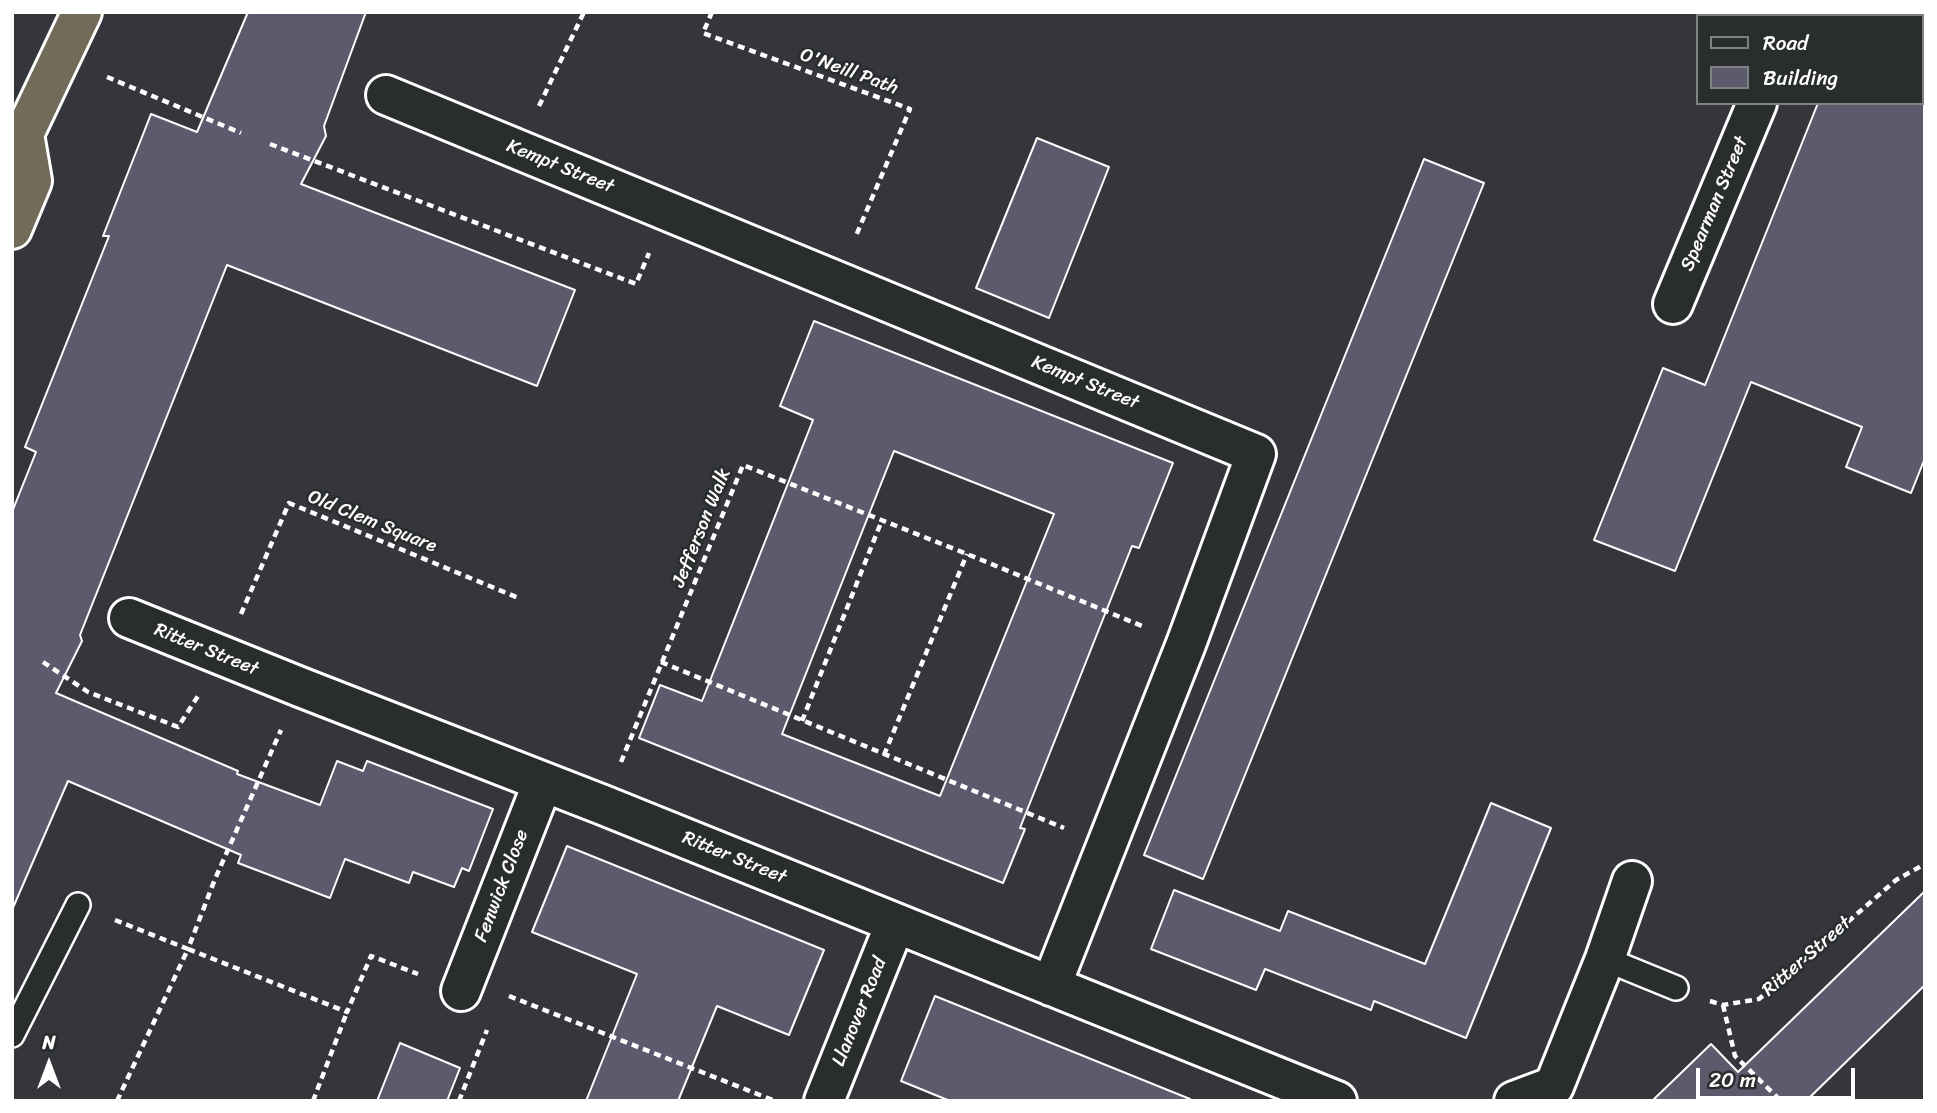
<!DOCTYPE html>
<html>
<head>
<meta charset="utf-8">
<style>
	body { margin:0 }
	#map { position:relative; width:1937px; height:1113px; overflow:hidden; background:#34363b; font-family:Sriracha,sans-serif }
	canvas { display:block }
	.frame { position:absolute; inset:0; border:14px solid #fff; pointer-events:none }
	.legend { position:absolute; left:1696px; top:14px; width:228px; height:91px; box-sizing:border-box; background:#2a2d2e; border:2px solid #7f8182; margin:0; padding:9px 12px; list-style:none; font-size:21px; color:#fff }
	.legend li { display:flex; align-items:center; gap:14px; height:35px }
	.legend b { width:35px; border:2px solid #7f8182 }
	.north { position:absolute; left:14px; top:1029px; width:70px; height:70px; -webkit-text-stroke:5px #2a2d2e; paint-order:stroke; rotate:0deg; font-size:19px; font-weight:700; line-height:28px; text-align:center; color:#fff }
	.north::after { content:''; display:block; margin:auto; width:24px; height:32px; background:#fff; clip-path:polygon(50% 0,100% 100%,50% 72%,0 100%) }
	.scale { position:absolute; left:1696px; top:1068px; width:159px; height:32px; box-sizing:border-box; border:4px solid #fff; border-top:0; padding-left:9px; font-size:21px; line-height:24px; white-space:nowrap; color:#fff; -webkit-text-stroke:5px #2a2d2e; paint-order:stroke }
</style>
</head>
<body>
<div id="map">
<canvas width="1937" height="1113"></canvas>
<div class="frame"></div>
<ul class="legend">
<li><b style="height:9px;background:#2a2d2e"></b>Road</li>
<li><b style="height:19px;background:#5c5b6d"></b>Building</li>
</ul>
<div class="north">N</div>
<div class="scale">20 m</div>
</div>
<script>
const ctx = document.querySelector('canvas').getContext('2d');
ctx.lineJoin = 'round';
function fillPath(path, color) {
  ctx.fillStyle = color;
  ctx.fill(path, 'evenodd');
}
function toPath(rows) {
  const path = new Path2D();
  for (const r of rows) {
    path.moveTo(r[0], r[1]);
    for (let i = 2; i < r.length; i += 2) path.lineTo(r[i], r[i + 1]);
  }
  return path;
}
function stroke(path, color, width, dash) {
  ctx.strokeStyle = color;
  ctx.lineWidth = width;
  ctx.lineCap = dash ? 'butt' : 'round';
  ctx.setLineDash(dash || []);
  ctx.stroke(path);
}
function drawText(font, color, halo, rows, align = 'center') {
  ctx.font = font + ' Sriracha,sans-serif';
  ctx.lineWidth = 5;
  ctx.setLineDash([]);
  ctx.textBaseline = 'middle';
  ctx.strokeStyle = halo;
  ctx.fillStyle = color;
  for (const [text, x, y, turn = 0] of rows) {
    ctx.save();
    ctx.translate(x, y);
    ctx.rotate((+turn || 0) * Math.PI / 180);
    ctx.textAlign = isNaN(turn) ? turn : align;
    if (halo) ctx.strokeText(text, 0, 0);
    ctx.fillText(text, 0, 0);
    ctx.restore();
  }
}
const building = toPath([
	[248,12,366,12,324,126,326,136,301,184,575,290,537,386,227,265,80,635,82,641,56,693,238,771,237,774,320,805,337,761,363,771,367,761,493,809,469,871,462,868,454,887,413,872,409,883,345,859,330,898,238,863,241,855,68,781,12,910,12,512,36,452,25,447,109,236,103,236,151,114,197,132,248,12],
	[1818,103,1925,103,1925,458,1911,493,1846,467,1862,427,1751,382,1675,571,1594,540,1663,368,1705,385,1818,103],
	[1037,138,1109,167,1049,318,976,288,1037,138],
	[1424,159,1484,183,1203,879,1144,855,1424,159],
	[814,321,1173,463,1139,548,1132,546,1020,828,1025,829,1003,883,639,738,660,685,702,701,813,420,780,406,814,321],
	[894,451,1054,514,940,796,782,734,894,451],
	[1491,803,1551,828,1466,1038,1374,1001,1371,1010,1265,969,1256,990,1151,949,1174,890,1280,931,1288,911,1425,964,1491,803],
	[567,846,824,950,789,1035,717,1006,678,1101,586,1101,637,974,532,932,567,846],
	[1925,891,1925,985,1806,1101,1652,1101,1711,1044,1738,1072,1925,891],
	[935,996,1190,1099,1190,1101,950,1101,901,1081,935,996],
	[400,1043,460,1068,447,1101,377,1101,400,1043]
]);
fillPath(building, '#5c5b6d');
stroke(building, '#fff', 2);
const service = toPath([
	[1605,959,1676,988],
	[12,1035,78,905]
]);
const minor = toPath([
	[1793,16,1795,12],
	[386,95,1256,454,1186,644,1051,986],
	[1673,304,1757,103],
	[129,618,300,687,603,805,1337,1101],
	[461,991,543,782],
	[824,1101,895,924],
	[1514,1101,1554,1086,1605,959,1632,881]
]);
const trunk = toPath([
	[12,141,24,134,82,12],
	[12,229,32,181,24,134]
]);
stroke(service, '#fff', 28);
stroke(minor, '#fff', 44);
stroke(trunk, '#fff', 44);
stroke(toPath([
	[712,12,703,33,910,109,855,238],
	[107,77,241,133],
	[539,106,584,12],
	[270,144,636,284,649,253],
	[241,614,289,503,521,599],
	[43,662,88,692,178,727,198,696],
	[661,662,1064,828],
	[802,721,882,520],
	[884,755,967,554],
	[621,762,743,465,967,554,1142,626],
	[115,920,188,949,215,879,281,730],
	[509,996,775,1101],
	[1710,1001,1723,1005,1759,999,1896,880,1925,864],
	[1723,1005,1735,1056,1781,1101],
	[117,1101,188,949,347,1012,371,956,418,974],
	[313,1101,347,1012],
	[459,1101,487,1030]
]), '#fff', 4.5, [7, 5]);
stroke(service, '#2a2d2e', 23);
stroke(minor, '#2a2d2e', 38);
stroke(trunk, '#736b5a', 38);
drawText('19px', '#fff', '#2a2d2e', [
	["O'Neill Path",849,72,20],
	["Kempt Street",560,167,22],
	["Spearman Street",1715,204,-67],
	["Kempt Street",1085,383,22],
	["Old Clem Square",372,522,22],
	["Jefferson Walk",702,528,-68],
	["Ritter Street",206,650,22],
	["Ritter Street",734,858,22],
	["Fenwick Close",502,886,-69],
	["Ritter Street",1807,957,-41],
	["Llanover Road",860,1012,-68]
]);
</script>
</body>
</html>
